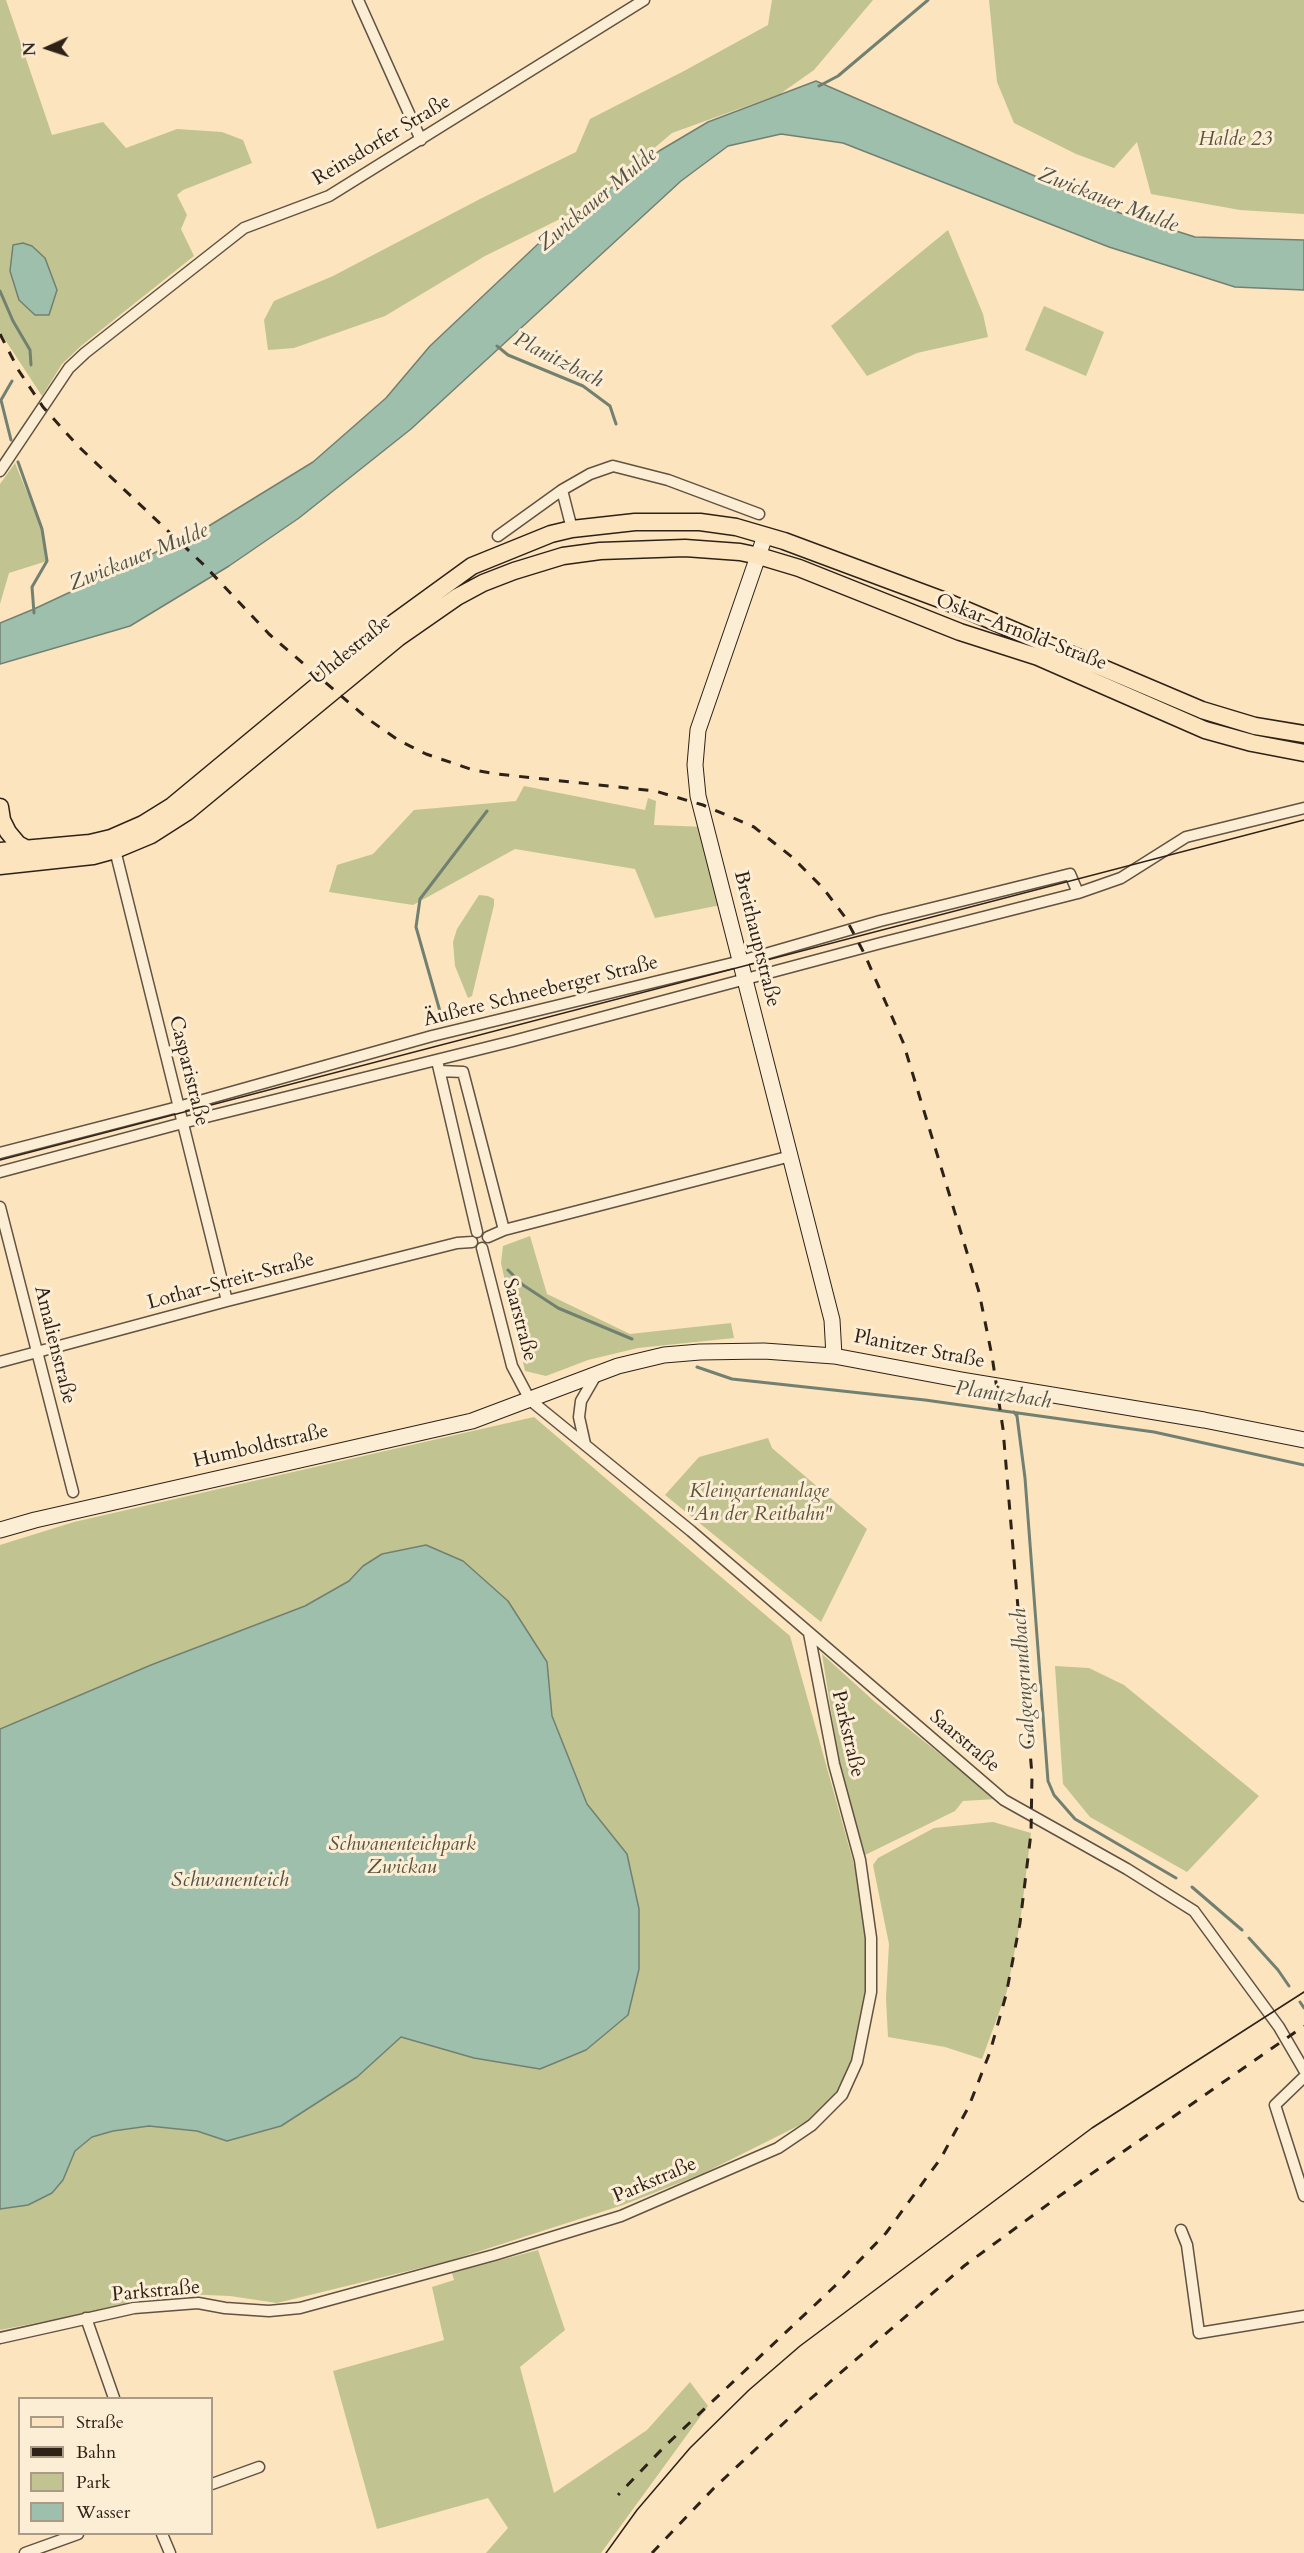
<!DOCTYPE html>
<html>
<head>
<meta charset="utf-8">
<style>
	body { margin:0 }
	#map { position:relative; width:1304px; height:2553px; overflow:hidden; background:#fbe4be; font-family:Cardo,serif }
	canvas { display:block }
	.legend { position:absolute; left:18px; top:2397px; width:195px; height:138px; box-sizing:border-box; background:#fcedd5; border:2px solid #aa9b89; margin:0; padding:8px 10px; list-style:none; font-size:18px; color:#2e2118 }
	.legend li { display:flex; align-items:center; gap:12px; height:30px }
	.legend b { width:30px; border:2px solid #aa9b89 }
	.north { position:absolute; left:18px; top:18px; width:60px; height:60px; -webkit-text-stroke:4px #fcedd5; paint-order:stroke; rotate:267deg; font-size:16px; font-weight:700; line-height:24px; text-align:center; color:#2e2118 }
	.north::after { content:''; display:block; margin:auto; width:21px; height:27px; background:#2e2118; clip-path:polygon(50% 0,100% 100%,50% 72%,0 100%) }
</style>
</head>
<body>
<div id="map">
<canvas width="1304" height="2553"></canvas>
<ul class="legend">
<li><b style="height:8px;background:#fbe4be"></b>Straße</li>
<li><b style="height:8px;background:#2e2118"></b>Bahn</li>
<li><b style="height:16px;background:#c1c490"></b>Park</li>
<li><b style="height:16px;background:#9fbfad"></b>Wasser</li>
</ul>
<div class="north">N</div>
</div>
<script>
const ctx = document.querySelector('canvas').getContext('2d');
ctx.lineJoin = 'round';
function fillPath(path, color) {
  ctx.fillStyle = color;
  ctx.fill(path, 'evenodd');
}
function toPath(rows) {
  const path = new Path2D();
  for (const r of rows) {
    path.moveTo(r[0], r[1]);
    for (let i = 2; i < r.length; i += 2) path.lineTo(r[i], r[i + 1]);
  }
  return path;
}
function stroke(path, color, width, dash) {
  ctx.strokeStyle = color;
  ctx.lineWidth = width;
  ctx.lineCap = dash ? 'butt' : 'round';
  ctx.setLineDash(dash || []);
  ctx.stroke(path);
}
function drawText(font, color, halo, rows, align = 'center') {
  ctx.font = font + ' Cardo,serif';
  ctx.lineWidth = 6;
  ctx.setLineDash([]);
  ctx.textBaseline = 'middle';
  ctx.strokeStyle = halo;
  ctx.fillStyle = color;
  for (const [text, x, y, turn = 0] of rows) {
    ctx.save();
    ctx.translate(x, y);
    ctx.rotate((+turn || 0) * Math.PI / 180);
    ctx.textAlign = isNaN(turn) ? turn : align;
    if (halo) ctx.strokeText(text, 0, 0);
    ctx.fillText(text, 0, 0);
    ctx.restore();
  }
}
fillPath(toPath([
	[0,0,6,0,52,135,103,122,126,148,177,129,222,132,243,140,252,163,183,190,177,195,187,215,181,229,194,256,81,346,62,364,42,396,0,332],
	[772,0,873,0,814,70,780,94,672,133,619,178,570,214,485,256,385,316,294,348,268,350,264,320,274,301,333,276,480,199,576,152,590,119,684,71,768,25],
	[989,0,1304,0,1304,214,1240,210,1151,194,1137,142,1114,168,1076,154,1014,123,997,82],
	[948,230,983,314,988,337,917,353,867,376,831,326],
	[1044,306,1104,332,1086,376,1025,350],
	[15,463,42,529,47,561,9,573,0,604,0,484],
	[524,786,645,810,648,798,656,801,654,825,706,827,726,904,655,918,635,869,515,849,413,905,329,892,337,865,373,854,414,810,516,801],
	[479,895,488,896,494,899,494,905,472,996,468,998,455,966,453,942,457,929],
	[530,1236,547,1294,630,1334,731,1323,734,1338,638,1348,588,1360,546,1376,525,1371,501,1263,503,1246],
	[534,1417,790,1636,855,1868,868,1934,870,1986,858,2048,846,2076,833,2098,812,2119,702,2174,623,2205,449,2261,277,2303,230,2296,184,2294,0,2330,0,1545,74,1522],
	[768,1438,772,1448,867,1529,821,1622,665,1495,699,1457],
	[822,1654,875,1702,996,1799,963,1801,955,1811,865,1855,839,1761],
	[1055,1666,1089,1668,1124,1685,1259,1796,1187,1872,1090,1817,1063,1784],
	[993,1822,1031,1833,1020,1923,1007,1991,982,2059,945,2047,888,2037,886,1998,889,1944,873,1865,878,1858,934,1828],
	[538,2250,565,2330,520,2367,554,2493,647,2430,690,2382,708,2406,601,2553,486,2553,508,2528,488,2498,377,2529,333,2371,444,2340,432,2287,454,2280,452,2273]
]), '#c1c490');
const water = toPath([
	[816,81,1120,213,1195,237,1304,240,1304,290,1235,287,1109,247,843,143,781,134,728,146,681,181,411,429,299,518,229,566,130,626,0,664,0,623,34,609,199,532,313,462,386,398,430,346,538,244,659,151,708,122,816,81],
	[23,243,32,246,45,258,57,290,49,315,35,315,19,300,10,271,13,245,23,243],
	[426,1545,463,1561,508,1601,547,1662,552,1716,587,1804,627,1854,639,1909,639,1969,628,2015,586,2050,540,2069,474,2058,401,2037,357,2077,281,2126,227,2141,197,2131,149,2126,113,2131,92,2137,75,2151,63,2180,52,2193,28,2205,0,2209,0,1729,151,1665,305,1606,349,1581,363,1566,382,1554,426,1545]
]);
fillPath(water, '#9fbfad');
stroke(water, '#728071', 1.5);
stroke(toPath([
	[819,86,838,76,928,0],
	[0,291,13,321,30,350,31,365],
	[497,346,508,355,583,386,610,406,616,424],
	[11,440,1,400,12,381],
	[18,462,42,529,47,561,32,587,34,613],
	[443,1022,416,927,420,899,487,811],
	[508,1270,523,1285,558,1308,632,1339],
	[697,1367,732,1379,925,1400,1154,1432,1304,1465],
	[1014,1412,1017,1416,1025,1478,1048,1781,1054,1795,1075,1819,1176,1878],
	[1192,1887,1242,1930],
	[1249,1938,1278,1970,1289,1986],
	[1300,2002,1304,2008]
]), '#728071', 3);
const street = toPath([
	[358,0,421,140],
	[0,471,69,368,85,353,244,228,329,196,644,0],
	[572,529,562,490,590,474,613,466,668,480,759,514],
	[498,536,562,490],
	[115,850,227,1301],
	[438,1065,477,1232],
	[440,1071,463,1072,504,1230],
	[0,1153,178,1107,432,1036,741,961,880,921,1070,874,1078,893],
	[0,1172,190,1121,513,1041,881,943,1078,893,1121,878,1186,837,1304,808],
	[0,1207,73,1492],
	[488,1237,504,1230,791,1156],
	[482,1248,512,1366,530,1400,691,1531,1004,1800,1127,1869,1194,1911,1279,2027,1304,2070],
	[0,1362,227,1301,457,1243,472,1242],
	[585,1444,579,1417,581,1401,596,1375],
	[1304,2077,1275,2105,1304,2196],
	[1181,2230,1187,2245,1199,2333,1304,2316],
	[86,2318,114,2398],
	[0,2338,134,2308,198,2303,225,2308,269,2311,300,2308,494,2255,621,2216,778,2148,812,2125,842,2095,857,2062,871,1992,871,1938,860,1860,834,1764,809,1633],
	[212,2484,259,2467],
	[162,2534,170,2553],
	[25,2553,78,2534]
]);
const secondary = toPath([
	[765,536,698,730,695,765,698,796,832,1320,834,1356],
	[0,1530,35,1520,472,1421,618,1366,664,1355,700,1352,764,1351,834,1356,962,1380,1204,1420,1304,1440]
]);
const primary = toPath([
	[0,807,2,820,8,832,18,844,29,850],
	[0,851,90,843,111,838,143,824,172,806,388,627,472,566,551,534,572,529,635,522,700,522,736,527,784,541,945,601,1202,710,1255,726,1304,734],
	[0,866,93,856,115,850,151,835,187,812,398,638,457,597,483,583,514,571,563,556,600,551,685,548,740,552,759,556,799,568,960,632,1038,657,1205,730,1252,743,1304,753]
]);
stroke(street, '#615242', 13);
stroke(secondary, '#2e2118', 17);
stroke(primary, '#2e2118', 19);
stroke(street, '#fcedd5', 10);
stroke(secondary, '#fcedd5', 15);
stroke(primary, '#fbe4be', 16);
stroke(toPath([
	[0,1160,1304,820],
	[606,2553,637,2510,690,2448,749,2390,800,2346,1092,2128,1304,1992]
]), '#2e2118', 1.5);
stroke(toPath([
	[0,334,19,371,43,407,78,446,204,565,269,634,368,719,398,740,426,754,473,770,497,774,655,791,703,805,754,827,792,857,823,888,845,917,864,953,903,1042,979,1292,992,1356,1003,1429,1032,1775,1031,1833,1020,1923,1006,1995,990,2052,969,2106,941,2158,886,2233,836,2285,665,2446,618,2495],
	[652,2553,714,2488,801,2407,964,2266,1058,2197,1304,2026]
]), '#2e2118', 3, [10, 10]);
drawText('italic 20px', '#5a523c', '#fcedd5', [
	["Halde 23",1235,140],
	["Kleingartenanlage",759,1492],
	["\"An der Reitbahn\"",759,1515],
	["Schwanenteichpark",402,1845],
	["Zwickau",402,1868]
]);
drawText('20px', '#2e2118', '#fcedd5', [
	["Reinsdorfer Straße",382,141,-31],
	["Oskar-Arnold-Straße",1021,633,21],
	["Uhdestraße",351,651,-39],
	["Breithauptstraße",756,939,76],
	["Äußere Schneeberger Straße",541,992,-14],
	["Casparistraße",188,1071,76],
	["Lothar-Streit-Straße",231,1282,-15],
	["Saarstraße",519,1320,75],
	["Amalienstraße",54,1345,76],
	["Planitzer Straße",919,1350,11],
	["Humboldtstraße",261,1447,-13],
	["Parkstraße",847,1734,77],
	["Saarstraße",964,1742,40],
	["Parkstraße",655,2181,-23],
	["Parkstraße",156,2292,-5]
]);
drawText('italic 21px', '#505045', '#fcedd5', [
	["Zwickauer Mulde",598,200,-40],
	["Zwickauer Mulde",1108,201,21],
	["Planitzbach",558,361,27],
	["Zwickauer Mulde",139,558,-22],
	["Planitzbach",1003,1396,8],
	["Galgengrundbach",1025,1679,-94],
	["Schwanenteich",230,1881]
]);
</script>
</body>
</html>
